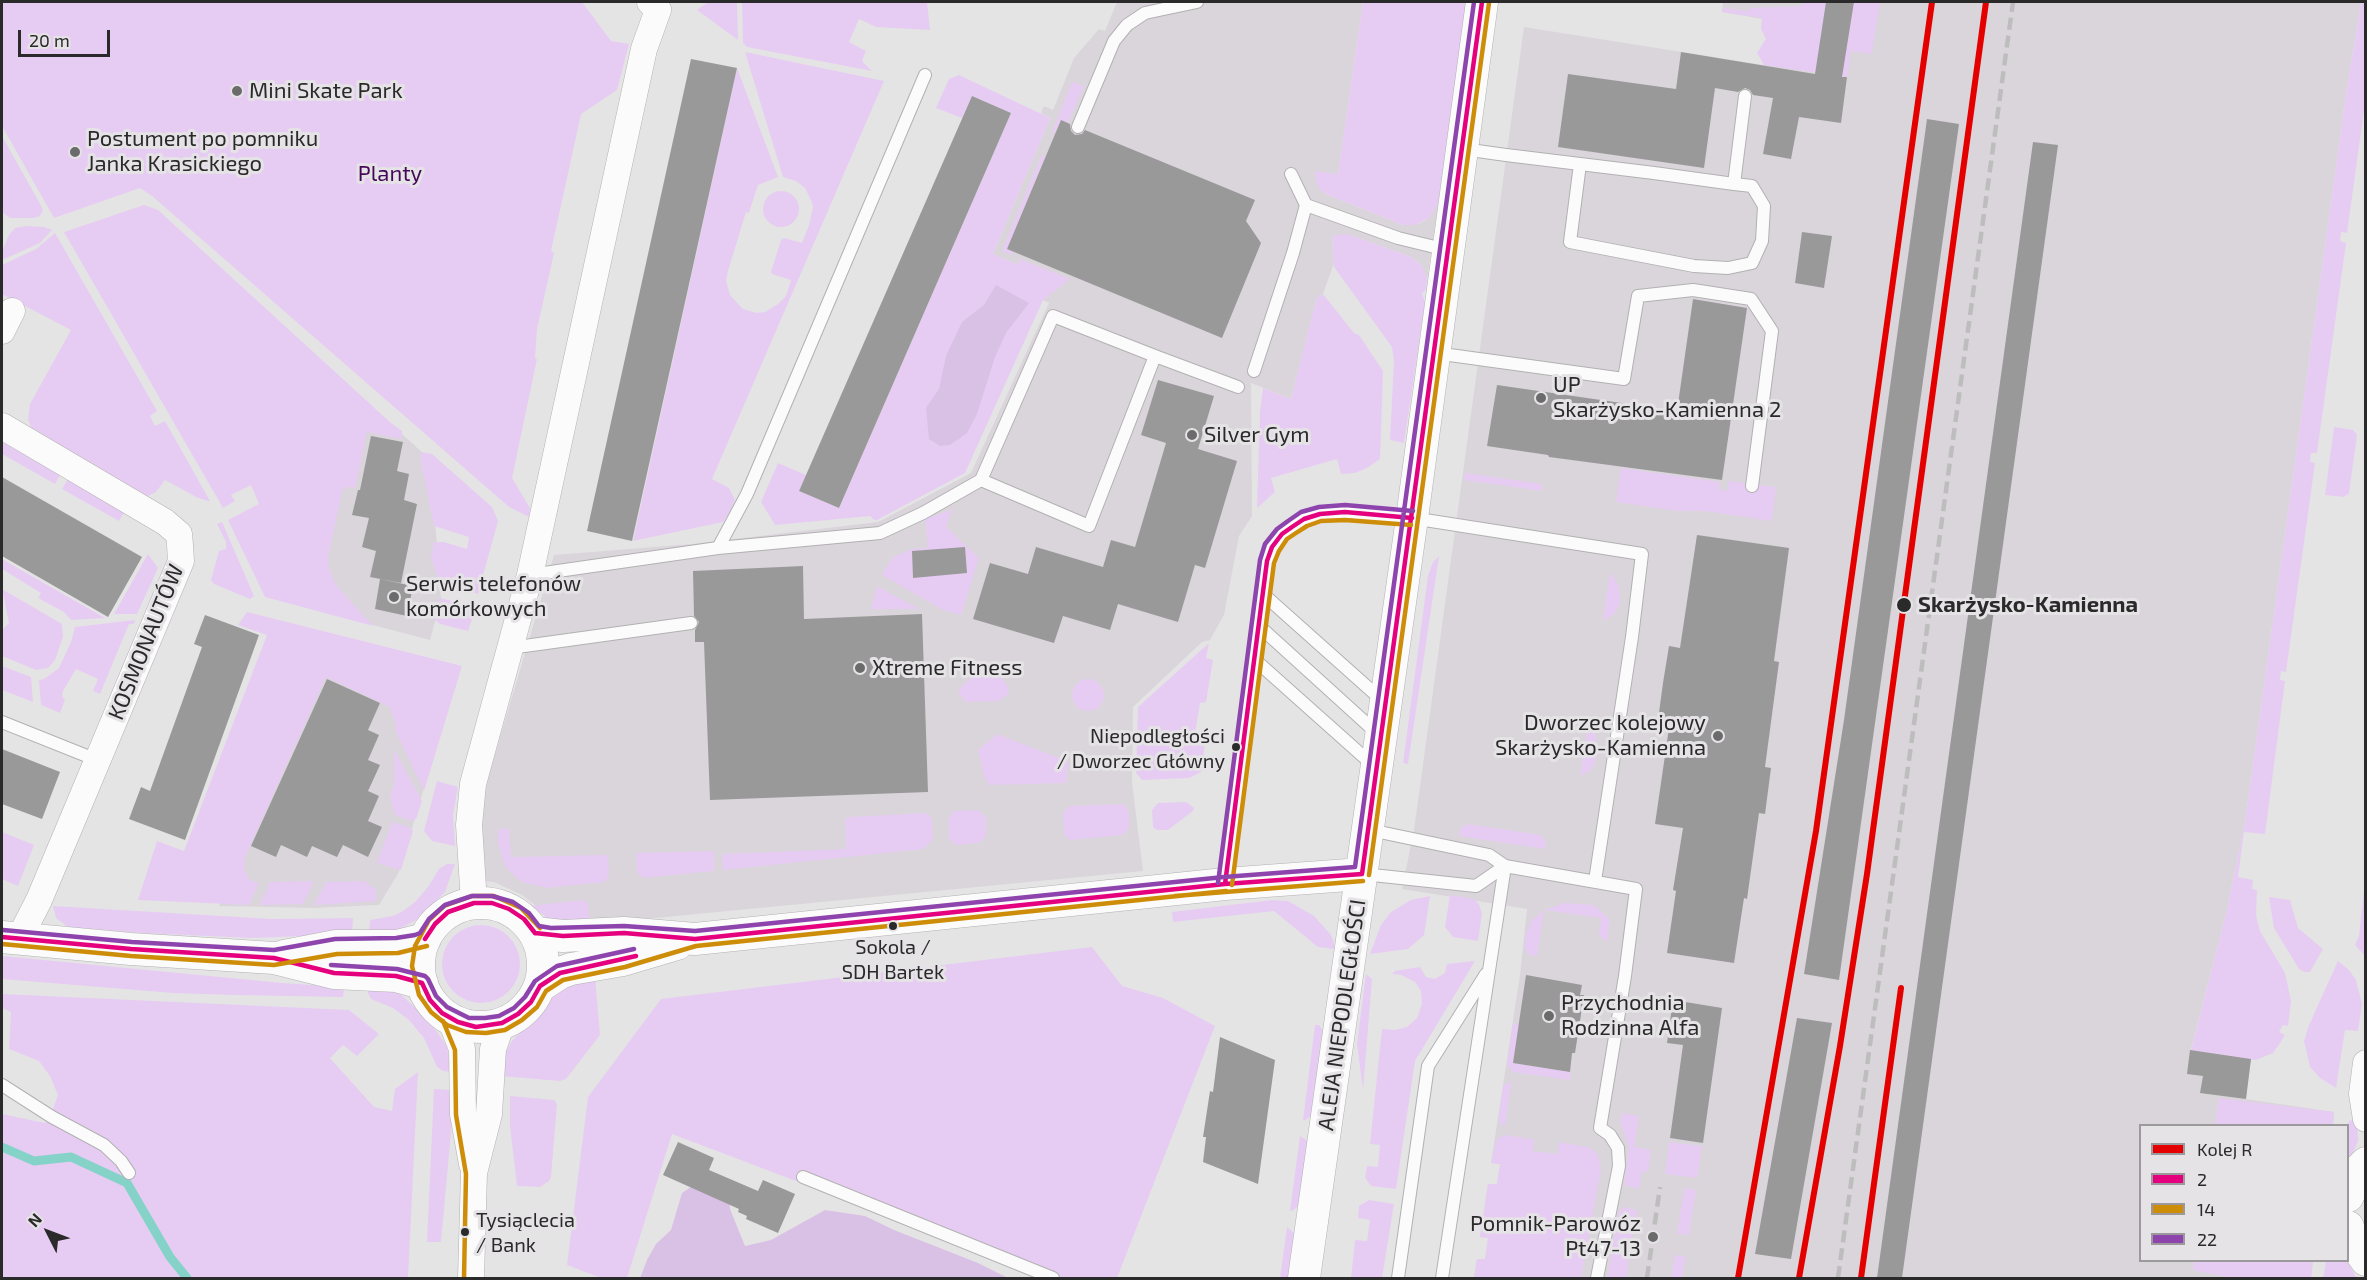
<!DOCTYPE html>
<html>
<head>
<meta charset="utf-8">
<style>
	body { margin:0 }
	#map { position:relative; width:2367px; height:1280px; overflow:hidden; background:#e5e4e5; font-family:"Exo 2",sans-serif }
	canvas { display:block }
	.frame { position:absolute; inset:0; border:3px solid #2b2a2b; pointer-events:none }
	.legend { position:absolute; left:2139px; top:1124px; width:210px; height:138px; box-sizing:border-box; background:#e5e3e6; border:2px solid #9b999b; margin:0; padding:8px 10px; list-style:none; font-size:18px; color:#2b2a2b }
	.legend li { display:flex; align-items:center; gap:12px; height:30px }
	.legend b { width:30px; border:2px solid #9b999b }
	.north { position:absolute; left:18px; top:1202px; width:60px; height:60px; -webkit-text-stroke:4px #e5e3e6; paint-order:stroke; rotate:312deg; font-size:16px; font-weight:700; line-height:24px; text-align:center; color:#2b2a2b }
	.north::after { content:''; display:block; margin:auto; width:21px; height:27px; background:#2b2a2b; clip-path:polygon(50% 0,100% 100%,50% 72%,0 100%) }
	.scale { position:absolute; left:18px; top:30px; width:92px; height:27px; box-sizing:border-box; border:3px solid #2b2a2b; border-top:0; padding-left:8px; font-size:18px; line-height:21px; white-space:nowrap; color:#2b2a2b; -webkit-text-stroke:4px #e5e3e6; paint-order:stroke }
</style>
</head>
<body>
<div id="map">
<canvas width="2367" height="1280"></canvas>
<div class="frame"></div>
<ul class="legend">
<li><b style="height:8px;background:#e50000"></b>Kolej R</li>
<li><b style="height:8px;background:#e5007d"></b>2</li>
<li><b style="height:8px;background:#ce8d09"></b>14</li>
<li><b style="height:8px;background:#8e44ad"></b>22</li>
</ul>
<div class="north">N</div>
<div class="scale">20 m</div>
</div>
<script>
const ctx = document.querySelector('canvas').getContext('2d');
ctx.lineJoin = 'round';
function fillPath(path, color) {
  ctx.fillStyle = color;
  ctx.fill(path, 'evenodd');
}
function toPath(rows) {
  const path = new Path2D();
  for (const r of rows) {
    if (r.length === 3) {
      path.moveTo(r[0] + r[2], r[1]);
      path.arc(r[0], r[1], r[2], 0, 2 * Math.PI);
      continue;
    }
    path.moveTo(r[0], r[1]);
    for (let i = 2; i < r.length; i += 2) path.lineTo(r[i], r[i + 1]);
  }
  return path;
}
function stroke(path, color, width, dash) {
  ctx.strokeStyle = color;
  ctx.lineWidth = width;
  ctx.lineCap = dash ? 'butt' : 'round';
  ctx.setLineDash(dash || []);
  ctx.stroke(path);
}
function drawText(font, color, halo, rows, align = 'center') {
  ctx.font = font + ' "Exo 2",sans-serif';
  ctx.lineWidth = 6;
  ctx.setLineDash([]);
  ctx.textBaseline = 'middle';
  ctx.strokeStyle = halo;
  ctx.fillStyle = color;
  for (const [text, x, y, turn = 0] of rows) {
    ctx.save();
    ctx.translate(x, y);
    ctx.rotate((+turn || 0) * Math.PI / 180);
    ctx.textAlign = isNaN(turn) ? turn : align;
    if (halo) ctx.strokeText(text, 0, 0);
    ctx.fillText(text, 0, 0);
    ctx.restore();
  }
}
fillPath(toPath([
	[1117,2,1363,2,1338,174,1320,190,1328,195,1403,225,1418,224,1426,220,1438,204,1427,280,1421,265,1411,257,1351,235,1332,236,1334,263,1323,294,1317,298,1315,305,1291,399,1251,383,1252,516,1239,536,1224,615,1210,640,1202,642,1133,707,1132,782,1143,871,552,928,541,910,522,895,494,882,466,880,465,856,554,555,692,544,878,522,971,473,1049,303,1043,300,1020,259,1018,265,993,254,1050,118,1041,113,1042,110,1044,106,1053,110,1074,58,1099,29,1105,31],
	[1723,2,2361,2,2346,94,2245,822,2226,914,2191,1049,2251,1059,2246,1099,2334,1112,2333,1125,2140,1126,2140,1260,2313,1261,2311,1278,1474,1278,1477,1259,1485,1259,1488,1238,1480,1237,1488,1184,1497,1185,1500,1164,1491,1163,1520,975,1527,909,1402,889,1414,830,1524,27,1764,65,1771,32,1761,29,1762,19,1722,12],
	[370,405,423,453,434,506,441,600,430,640,350,619,322,571,340,482],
	[324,670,389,701,424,788,399,872,379,905,313,908,219,906]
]), '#dad5db');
fillPath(toPath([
	[2,2,582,2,611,41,629,44,617,90,581,114,551,251,554,253,537,329,535,358,537,359,512,478,530,508,529,517,509,507,152,196,140,188,54,218,2,126],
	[708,2,737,2,738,40,697,10],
	[742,2,927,2,930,30,876,27,859,19,849,42,866,51,862,61,872,71,747,47,743,43],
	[1363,2,1467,2,1438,204,1429,218,1415,225,1403,225,1328,195,1320,190,1316,181,1315,171,1338,174],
	[1806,2,1880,2,1872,54,1851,51,1847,77,1764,65,1757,53,1766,39,1761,29,1762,18,1722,12,1723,8,1747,11,1751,8,1802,6],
	[2361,2,2366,2,2365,103,2347,233,2341,232,2340,241,2346,243,2317,453,2311,453,2310,462,2315,463,2286,672,2281,671,2280,680,2285,681,2265,834,2244,832,2238,877,2253,880,2252,889,2257,890,2256,915,2260,931,2285,973,2291,1001,2288,1026,2283,1025,2279,1032,2285,1035,2280,1043,2273,1053,2256,1060,2191,1050,2226,914,2245,822,2346,94],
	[745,52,884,81,712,479,729,488,735,500,732,508,723,522,633,541,737,68,778,177,758,185,749,213,746,212,728,271,726,281,730,295,743,309,756,313,765,312,778,304,786,296,791,280,772,274,771,272,781,240,784,238,802,243,809,225,813,207,811,200,805,188,796,181,783,177],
	[959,75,1050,118,993,254,1018,265,1020,259,1070,279,1043,300,965,473,877,520,874,520,870,516,775,525,761,502,778,463,806,475,799,491,839,508,1011,113,972,96,962,118,936,108,949,79],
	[1072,82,1084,86,1068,123,1061,120,1055,133,1052,132],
	[2,136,39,202,43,210,40,216,33,218,10,218,2,212],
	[1041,156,1045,157,1007,249,1013,252,1011,255,1002,251],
	[781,209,18],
	[144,205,158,210,391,423,402,431,402,439,367,432,355,488,345,487,342,492,328,557,329,568,336,585,373,626,265,597,228,520,259,504,251,485,231,495,235,501,223,508,64,232],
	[26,226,44,227,52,230,40,243,2,260,2,251,9,235,15,228],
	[55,233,157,411,150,416,155,426,165,421,210,501,209,501,198,498,165,480,156,492,146,497,32,430,28,419,30,404,71,330,2,294,2,265,36,249],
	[1344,234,1351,235,1411,257,1421,265,1427,277,1426,289,1422,294,1425,302,1404,443,1390,440,1394,360,1392,347,1334,267,1332,236],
	[1323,294,1354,333,1359,335,1383,371,1380,459,1367,468,1355,473,1341,474,1337,459,1271,478,1275,492,1257,508,1260,411,1263,388,1291,399,1312,315,1317,298],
	[2334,427,2353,430,2357,435,2349,493,2344,497,2325,495],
	[2,442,60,475,55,484,2,454],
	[422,452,432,454,492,507,498,521,478,594,438,579,431,558,434,542,444,542,467,549,469,537,434,526,420,457],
	[1621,468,1720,482,1719,489,1727,491,1729,481,1776,487,1772,521,1705,511,1678,511,1616,502],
	[1465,473,1542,484,1542,491,1464,480],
	[68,479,125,511,119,521,62,489],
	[952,509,946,527,979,558,961,615,943,610,882,575,893,557,912,549,928,548,925,518,930,515,932,517],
	[222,522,254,596,250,599,214,584,211,580,219,551,226,549,226,542,217,524],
	[148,554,158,568,137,614,114,614],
	[1439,556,1408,764,1403,763,1428,576,1433,562],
	[2,559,105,618,71,620,64,612,38,598,41,593,2,569],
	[1610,572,1619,586,1620,604,1614,614,1603,621],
	[877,586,919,609,871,609],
	[2,589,62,624,63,637,55,660,48,668,36,670,2,656,2,630,9,623],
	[440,598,476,607,468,631,440,624,434,619],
	[247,612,462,666,424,791,395,730,396,726,390,707,326,677,245,857,244,868,249,880,259,883,249,905,138,900,157,841,184,851,267,635,238,625],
	[135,620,134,624,129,624,100,694,93,691,98,679,76,669,63,691,62,696,65,700,60,713,41,705,39,680,44,679,59,668,71,642,75,627],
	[1209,643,1206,658,1213,660,1206,702,1200,703,1195,733,1206,738,1201,772,1189,778,1142,780,1136,773,1138,707],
	[987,664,1006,683,1009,690,1008,694,999,701,966,702,959,694,959,689],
	[2,666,31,677,33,702,2,690],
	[1088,695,16],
	[1588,725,1596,736,1598,754,1591,770,1580,776],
	[997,734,1067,761,1068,764,1066,783,989,785,984,777,978,750],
	[394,749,422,801,416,819,410,821,394,814,390,797,394,785],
	[437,781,458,787,453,815,455,846,432,841,424,831],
	[1186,802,1194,808,1193,811,1168,830,1157,830,1153,827,1152,810,1158,803],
	[1123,804,1129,811,1129,828,1123,835,1070,840,1064,835,1063,813,1069,806],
	[978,810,986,817,986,837,979,843,956,845,949,839,948,819,954,811],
	[927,813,932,819,933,839,924,849,723,870,722,854,846,849,845,820,848,817],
	[392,822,409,827,413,831,401,870,377,863],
	[1467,824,1541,835,1546,842,1545,849,1459,836,1460,829],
	[498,829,509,829,511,857,608,855,609,875,605,882,547,888,522,882,509,871,504,864,498,843],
	[2,832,34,845,18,886,2,879],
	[714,851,714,871,643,878,637,872,636,853],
	[447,864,455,864,445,892,418,919,399,929,369,934,370,920,393,916,403,911,415,902,428,887,439,869],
	[314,881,303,904,260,905,270,882],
	[365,881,376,890,376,901,314,905,326,882],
	[2365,882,2366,956,2365,956,2355,945,2359,936],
	[1450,895,1474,899,1479,904,1482,914,1478,941,1453,937,1445,927],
	[1430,896,1424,935,1408,949,1370,954,1381,925,1391,912,1411,900],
	[2269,897,2290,900,2298,928,2323,949,2310,972,2304,972,2299,969,2274,928],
	[584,900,588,904,590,925,553,921,529,906],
	[1272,900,1288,901,1314,916,1331,935,1334,943,1334,949,1318,947,1274,911,1173,922,1172,912],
	[1564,903,1594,905,1610,920,1607,942,1599,935,1601,918,1544,910,1537,956,1529,955,1524,947,1526,933,1531,921,1544,910],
	[53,906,272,919,353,918,352,934,252,938,142,933,68,927,56,918],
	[481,964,39],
	[1092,947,1122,986,1163,998,1215,1026,1117,1278,1052,1278,672,1134,627,1278,601,1278,567,1265,588,1097,661,999],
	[2,956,282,983,343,987,344,989,343,997,234,995,173,993,2,979],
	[1475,961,1415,1061,1396,1189,1371,1186,1365,1178,1367,1166,1378,1167,1380,1145,1370,1144,1382,1029,1395,1030,1407,1027,1417,1018,1422,1004,1421,991,1415,982,1401,975,1392,974,1395,971,1420,967,1426,977,1435,979,1445,973,1447,964],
	[2338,961,2349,970,2356,980,2362,1004,2358,1031,2345,1030,2336,1088,2320,1078,2310,1067,2304,1041,2309,1025],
	[1366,974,1372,979,1363,1090,1357,1044],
	[595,977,600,1035,566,1079,560,1081,500,1076,506,1052,512,1041,554,993,563,987],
	[368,985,392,989,400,994,429,1020,447,1047,451,1072,443,1071,437,1067,424,1038,409,1020,393,1008,371,999,368,993],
	[2,994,349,1010,379,1034,357,1056,343,1045,330,1058,374,1107,392,1111,395,1089,418,1072,408,1278,2,1278,2,1114,45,1123,53,1109,58,1095,50,1076,39,1061,9,1049,11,1012,2,1008],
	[1513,1023,1519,1024,1513,1063,1570,1072,1570,1080,1513,1072,1507,1065],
	[1315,1025,1319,1025,1323,1031,1311,1116,1305,1120,1303,1120],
	[1512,1081,1508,1103,1505,1127,1498,1121,1503,1086],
	[434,1089,451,1090,451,1132,441,1242,427,1242],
	[510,1096,554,1100,557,1104,551,1177,549,1181,540,1187,517,1186,510,1126],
	[2219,1098,2334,1112,2333,1125,2215,1125],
	[1623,1113,1639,1116,1634,1147,1651,1150,1648,1172,1642,1171,1639,1189,1624,1185,1629,1148,1620,1121],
	[2357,1119,2358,1141,2348,1164,2347,1126,2349,1121],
	[1504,1135,1534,1139,1533,1151,1558,1154,1559,1142,1588,1147,1597,1153,1601,1169,1581,1278,1474,1278,1477,1259,1485,1259,1488,1238,1480,1237,1488,1184,1497,1184,1500,1164,1491,1163,1496,1140],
	[1300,1136,1308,1141,1308,1144,1298,1206,1292,1211,1290,1211],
	[1669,1142,1702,1146,1697,1178,1665,1174],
	[1684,1188,1696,1190,1689,1235,1677,1234],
	[1369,1200,1394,1204,1382,1278,1351,1278,1355,1240,1367,1241,1370,1220,1358,1218,1359,1206],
	[1625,1207,1637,1210,1626,1278,1607,1278,1619,1211],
	[1287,1227,1294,1233,1288,1278,1280,1278],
	[1675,1255,1686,1257,1682,1278,1671,1278],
	[2348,1259,2356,1278,2323,1278,2326,1261,2348,1260],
	[2194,1261,2194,1260,2313,1261,2311,1278,2231,1278,2193,1270]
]), '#e6ccf2');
fillPath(toPath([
	[996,285,1029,303,1006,333,995,357,977,414,967,433,950,445,940,446,929,439,926,408,939,389,946,356,962,322,984,305],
	[707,1176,729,1191,730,1209,745,1246,771,1240,825,1210,865,1216,894,1230,978,1263,1008,1278,640,1278,647,1260,656,1244,671,1230,682,1193]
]), '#d9c0e5');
stroke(toPath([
	[2,1147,34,1161,71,1157,127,1183,170,1257,187,1278]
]), '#85d2c9', 9);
fillPath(toPath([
	[1826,2,1854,2,1842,77,1847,77,1841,123,1799,117,1791,159,1763,154,1773,98,1753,95,1750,90,1745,88,1738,92,1715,88,1704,168,1558,147,1568,74,1676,89,1681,52,1815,74],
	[691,59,737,68,632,541,587,531],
	[972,96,1011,113,839,508,799,491],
	[1927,119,1959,124,1839,980,1804,974,1844,720],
	[1061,120,1070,124,1071,131,1075,135,1082,134,1085,130,1255,200,1246,221,1261,243,1222,338,1007,249],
	[2033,142,2058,145,1902,1278,1877,1278],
	[1802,232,1832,236,1824,288,1795,283],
	[1693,299,1747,308,1722,480,1549,457,1548,455,1487,446,1497,385,1677,411],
	[1158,380,1214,396,1198,449,1237,461,1205,568,1195,565,1178,622,1118,604,1110,630,1063,616,1054,643,973,619,990,563,1028,574,1036,547,1103,567,1111,540,1135,547,1166,443,1141,435],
	[371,436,403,442,397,471,409,474,404,500,417,504,401,583,370,577,376,551,362,547,369,518,352,515,358,490,360,490],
	[2,477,142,557,108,617,2,556],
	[1697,535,1789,548,1774,661,1779,662,1765,767,1771,768,1765,814,1759,813,1747,899,1744,898,1734,963,1667,953,1676,891,1673,890,1683,828,1655,824,1670,721,1658,720,1663,683,1669,646,1680,648],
	[965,547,967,573,913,578,912,551],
	[803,566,804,619,922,614,928,792,710,800,704,642,695,642,695,630,699,622,694,616,693,571],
	[380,579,413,586,407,616,375,609],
	[205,615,259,635,185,840,129,819,141,787,150,791,202,647,194,644],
	[327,679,380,703,368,730,379,735,368,760,380,765,368,791,379,796,368,821,382,827,368,857,343,845,337,857,312,846,307,857,281,845,276,857,251,846],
	[2,749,60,772,42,819,2,804],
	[1526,975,1582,985,1580,995,1584,995,1575,1053,1572,1053,1570,1072,1513,1063],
	[1673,1000,1722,1008,1703,1143,1670,1138,1683,1045,1667,1043],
	[1797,1018,1832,1023,1791,1259,1755,1254],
	[1220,1037,1275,1060,1258,1184,1203,1162,1206,1137,1203,1137,1210,1091,1213,1092],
	[2190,1050,2251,1059,2246,1099,2200,1093,2203,1076,2187,1074],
	[678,1142,714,1158,709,1170,758,1191,763,1180,795,1194,778,1233,746,1219,747,1216,738,1212,739,1209,663,1175]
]), '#9a999a');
const service = toPath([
	[1078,127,1114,41,1127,25,1145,13,1197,2],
	[1463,149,1506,155,1654,173,1734,184,1752,186,1764,206,1762,241,1752,263,1728,268,1694,266,1570,242,1580,164],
	[1291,174,1306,205,1398,238,1447,250],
	[1734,184,1745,96],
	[1435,353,1624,379,1638,296,1693,290,1751,299,1772,331,1752,486],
	[1155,356,1238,387],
	[1254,371,1293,253,1306,205],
	[718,548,747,494,925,75],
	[530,575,718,548,880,533,923,513,981,480,1053,316,1155,356,1089,526,981,480],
	[1263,594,1383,701],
	[1259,626,1378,734],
	[510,648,691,623],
	[1254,659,1374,766],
	[2,722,97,760],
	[1370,830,1489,855,1505,866,1636,889,1625,976,1600,1128,1610,1135,1618,1148,1619,1166,1597,1278],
	[1363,874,1476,886,1505,866],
	[1225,882,1267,561,1272,547,1282,534,1304,519,1320,514,1345,512,1412,518,1642,554,1632,637,1595,881],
	[2,1085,52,1117,104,1145,121,1161,129,1173],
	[803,1177,1053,1278],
	[1398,1278,1428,1066,1486,974],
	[1442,1278,1505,866]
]);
const minor = toPath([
	[2,331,12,311],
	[2,426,165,522,179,534,180,545,181,561,39,900,19,939],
	[474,903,469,825,473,784,530,575,644,49,658,10,650,2],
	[450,1018,462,1049,463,1114,472,1164],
	[2366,1063,2362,1094,2366,1119],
	[471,1278,474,1173,489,1114,493,1049,502,1023]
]);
const tertiary = toPath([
	[481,965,62],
	[535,933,563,936,624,933,695,939,1225,884,1362,874],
	[2,937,131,949,274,958,334,973,396,976,422,983],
	[284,956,336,946,397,946,425,939],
	[540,986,560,973,571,969,623,960,677,944],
	[2348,1196,2358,1171,2366,1163],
	[2348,1227,2351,1239,2366,1260],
	[1304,1278,1412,518,1482,2]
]);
stroke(service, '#b2b1b2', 14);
stroke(minor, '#b2b1b2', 27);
stroke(tertiary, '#b2b1b2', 33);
stroke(service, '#fbfbfb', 12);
stroke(minor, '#fbfbfb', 26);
stroke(tertiary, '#fbfbfb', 32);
stroke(toPath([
	[1647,1278,1660,1187],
	[1838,1278,2013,2]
]), '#bebdbe', 4.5, [12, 6]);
stroke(toPath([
	[1225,884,1267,561,1272,547,1282,534,1292,527,1304,519,1320,514,1345,512,1412,518],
	[535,933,563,936,624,933,695,939,1225,884,1362,874,1482,2],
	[2,937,131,949,274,958,334,973,396,976,422,983,430,1000,442,1013,458,1022,476,1027,502,1023,518,1014,531,1002,540,986,560,973,636,956],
	[425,939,435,924,448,912,474,903,492,903,509,909,524,919,535,933]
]), '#e5007d', 4.5);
stroke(toPath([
	[1369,875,1489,3],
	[1232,885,1274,563,1279,551,1287,539,1296,533,1307,526,1321,521,1345,520,1411,525],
	[1175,896,1363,881],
	[540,928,521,908,494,896,472,896,444,906,429,920,415,946,412,966,419,995,431,1012,447,1025,466,1032,486,1033,505,1030,522,1020,537,1007,546,991,563,980,625,967,696,946,1226,891],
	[2,944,131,956,274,965,337,954,398,953,427,946],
	[443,1021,455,1050,456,1115,466,1174,464,1278]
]), '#ce8d09', 4.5);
stroke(toPath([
	[1218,883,1260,560,1265,544,1277,529,1288,521,1301,512,1319,507,1345,505,1413,511],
	[3,930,132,942,274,950,335,939,396,938,415,935,420,933,429,919,445,905,472,896,492,896,513,902,529,913,539,926,551,928,624,926,695,931,1224,877,1355,867,1474,2],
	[331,965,397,969,425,976,428,979,436,996,447,1007,469,1018,485,1018,499,1016,514,1008,525,997,535,981,557,966,634,949]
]), '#8e44ad', 4.5);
stroke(toPath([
	[1738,1278,1816,831,1932,2],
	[1799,1278,1840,1046,1867,874,1986,2],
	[1861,1278,1901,988]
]), '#e50000', 6);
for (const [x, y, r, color] of [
	[237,91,6,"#6c6b6c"],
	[75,152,6,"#6c6b6c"],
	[1541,398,6,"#6c6b6c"],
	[1192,435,6,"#6c6b6c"],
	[394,597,6,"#6c6b6c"],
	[1904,605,8,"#2b2a2b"],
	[860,668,6,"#6c6b6c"],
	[1718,736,6,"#6c6b6c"],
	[1236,747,5,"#2b2a2b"],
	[893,926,5,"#2b2a2b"],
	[1549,1016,6,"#6c6b6c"],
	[465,1232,5,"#2b2a2b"],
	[1653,1237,6,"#6c6b6c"]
]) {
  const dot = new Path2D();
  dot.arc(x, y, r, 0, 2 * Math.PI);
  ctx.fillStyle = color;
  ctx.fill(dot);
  stroke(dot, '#e5e3e6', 2);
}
drawText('20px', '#2b2a2b', '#e5e3e6', [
	["Niepodległości",1225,736],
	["/ Dworzec Główny",1225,761],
	["Sokola /",893,947,"center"],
	["SDH Bartek",893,972,"center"],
	["Tysiąclecia",476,1220,"left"],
	["/ Bank",476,1245,"left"]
], 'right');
drawText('22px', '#2b2a2b', '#e5e3e6', [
	["Mini Skate Park",249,91],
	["Postument po pomniku",87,139],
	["Janka Krasickiego",87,164],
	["UP",1553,385],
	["Skarżysko-Kamienna 2",1553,410],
	["Silver Gym",1204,435],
	["Serwis telefonów",406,584],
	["komórkowych",406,609],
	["Xtreme Fitness",872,668],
	["Dworzec kolejowy",1706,723,"right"],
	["Skarżysko-Kamienna",1706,748,"right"],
	["Przychodnia",1561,1003],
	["Rodzinna Alfa",1561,1028],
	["Pomnik-Parowóz",1641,1224,"right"],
	["Pt47-13",1641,1249,"right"]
], 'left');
drawText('22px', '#450859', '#e5e3e6', [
	["Planty",390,174]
]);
drawText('bold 22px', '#2b2a2b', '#e5e3e6', [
	["Skarżysko-Kamienna",1918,605]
], 'left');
drawText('22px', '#2b2a2b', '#e5e3e6', [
	["KOSMONAUTÓW",146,642,-68],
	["ALEJA NIEPODLEGŁOŚCI",1342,1015,-82]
]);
</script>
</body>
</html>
